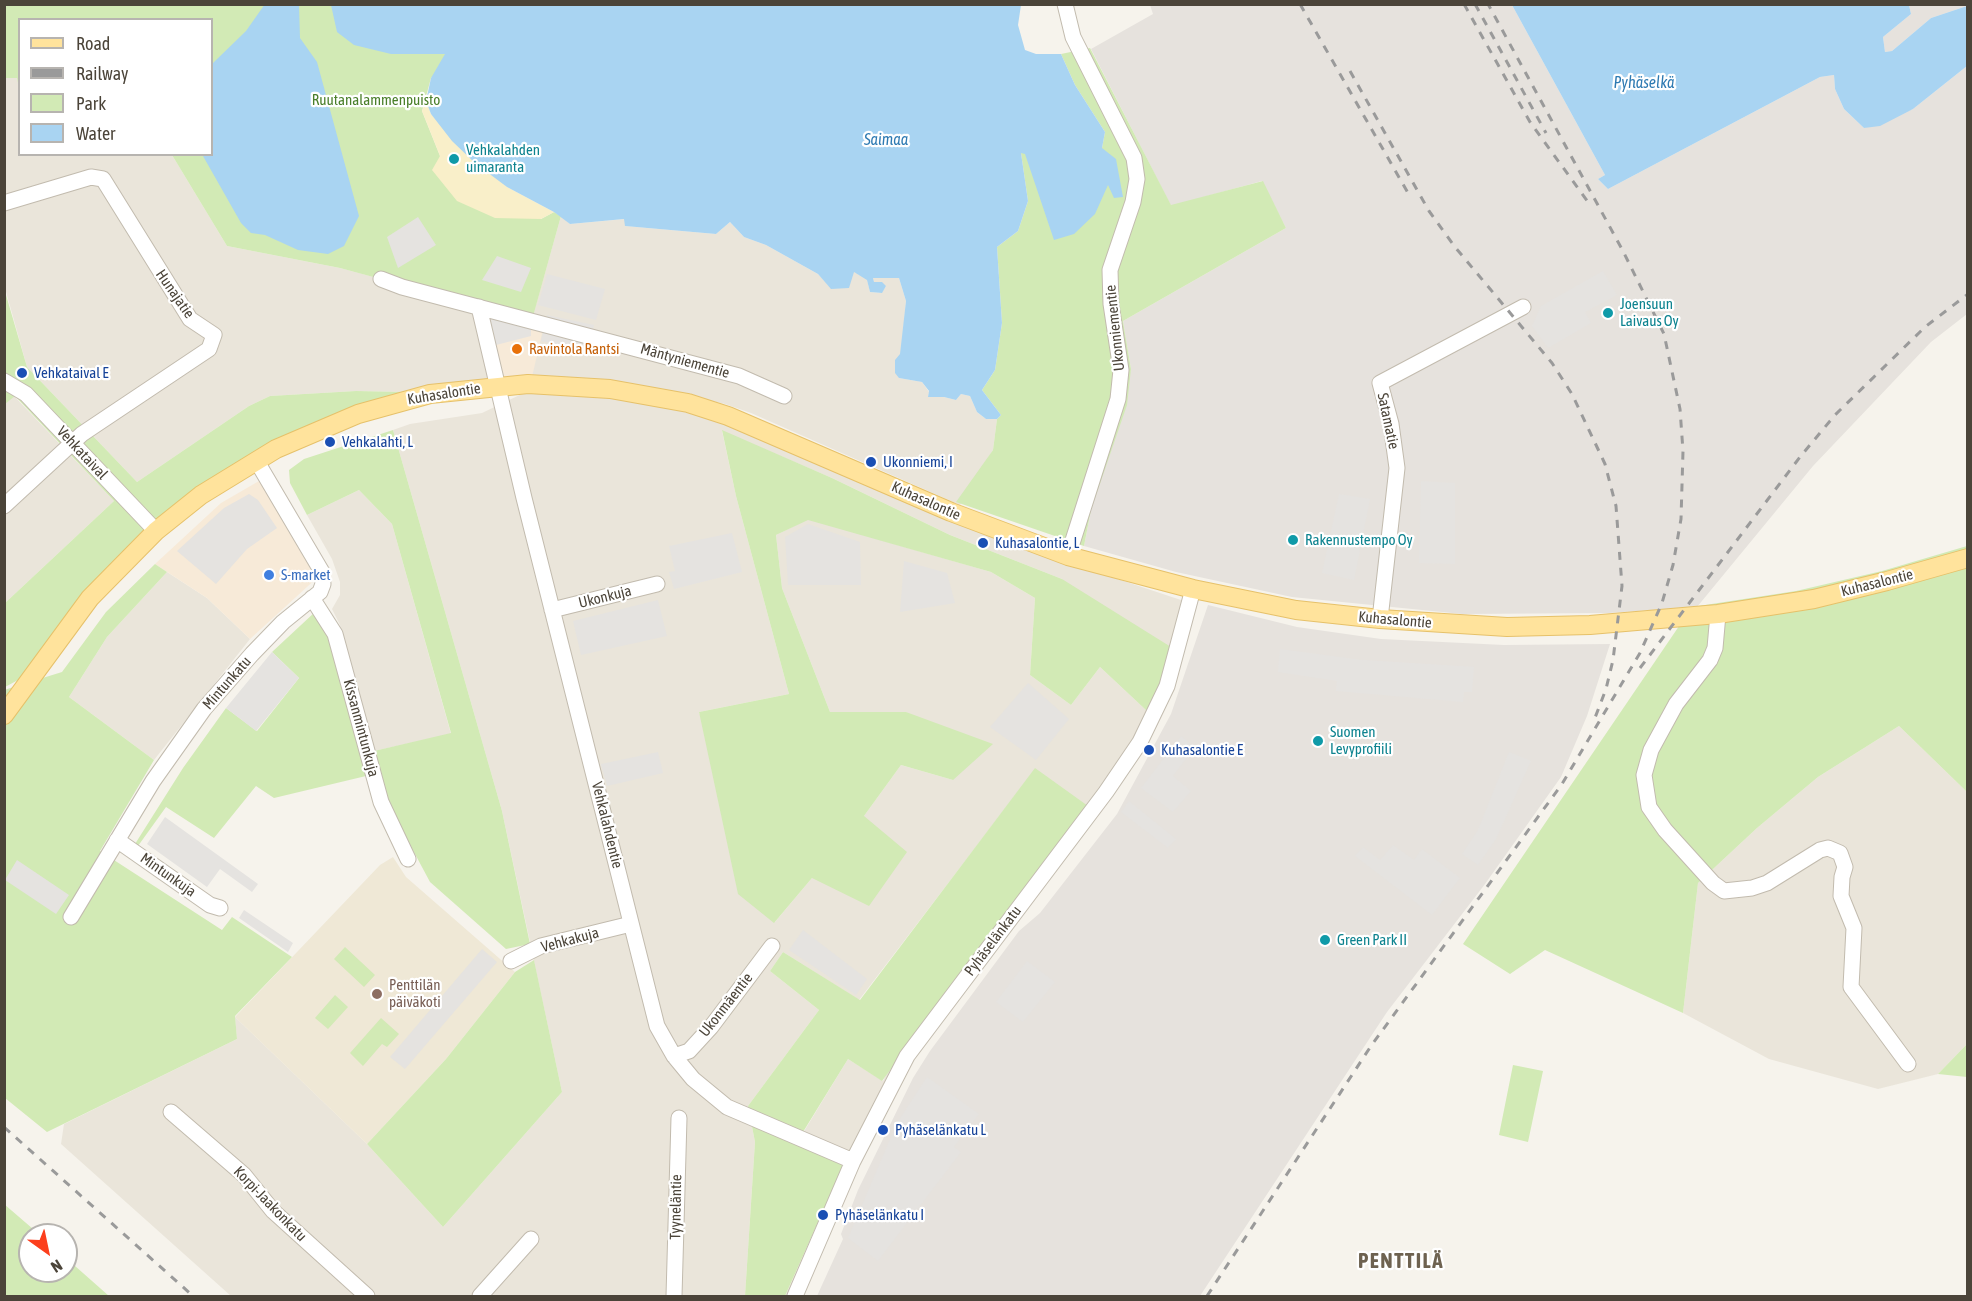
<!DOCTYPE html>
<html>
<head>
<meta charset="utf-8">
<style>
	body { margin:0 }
	#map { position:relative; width:1972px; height:1301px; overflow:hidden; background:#f6f3ec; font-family:"Asap Condensed",sans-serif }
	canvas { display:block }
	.frame { position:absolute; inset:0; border:6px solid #4b4439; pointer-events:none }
	.legend { position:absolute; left:18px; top:18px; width:195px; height:138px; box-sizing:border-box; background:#fff; border:2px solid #b7b4b0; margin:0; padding:8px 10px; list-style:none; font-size:18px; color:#4b4439 }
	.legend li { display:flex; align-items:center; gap:12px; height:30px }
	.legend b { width:30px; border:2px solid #b7b4b0 }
	.north { position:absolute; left:18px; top:1223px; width:60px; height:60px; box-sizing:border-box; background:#fff; border:2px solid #b7b4b0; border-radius:50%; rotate:147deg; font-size:16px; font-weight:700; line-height:24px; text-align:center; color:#4b4439 }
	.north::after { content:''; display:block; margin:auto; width:21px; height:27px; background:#fc3f1d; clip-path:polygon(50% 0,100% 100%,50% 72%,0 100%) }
</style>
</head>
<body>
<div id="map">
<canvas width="1972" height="1301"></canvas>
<div class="frame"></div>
<ul class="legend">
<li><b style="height:8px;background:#ffe39c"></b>Road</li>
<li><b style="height:8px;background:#9a9a9a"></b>Railway</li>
<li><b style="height:16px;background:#d2eab5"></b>Park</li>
<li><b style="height:16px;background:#a9d4f2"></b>Water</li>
</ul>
<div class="north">N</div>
</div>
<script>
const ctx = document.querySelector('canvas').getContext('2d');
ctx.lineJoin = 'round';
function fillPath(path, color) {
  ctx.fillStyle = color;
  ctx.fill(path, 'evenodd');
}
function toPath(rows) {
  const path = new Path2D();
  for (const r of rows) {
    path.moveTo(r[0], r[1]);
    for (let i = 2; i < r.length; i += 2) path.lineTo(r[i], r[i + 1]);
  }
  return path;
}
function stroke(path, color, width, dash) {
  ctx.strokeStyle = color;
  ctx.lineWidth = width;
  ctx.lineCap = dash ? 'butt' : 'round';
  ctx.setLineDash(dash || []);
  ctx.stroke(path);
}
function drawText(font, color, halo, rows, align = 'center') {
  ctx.font = font + ' "Asap Condensed",sans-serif';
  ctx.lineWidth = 4.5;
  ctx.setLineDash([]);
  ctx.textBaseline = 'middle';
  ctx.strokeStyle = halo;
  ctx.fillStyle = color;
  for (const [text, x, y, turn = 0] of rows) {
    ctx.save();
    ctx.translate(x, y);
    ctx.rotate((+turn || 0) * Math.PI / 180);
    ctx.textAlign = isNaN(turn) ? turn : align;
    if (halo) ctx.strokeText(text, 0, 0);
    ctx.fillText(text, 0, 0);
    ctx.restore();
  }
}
fillPath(toPath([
	[17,77,19,89,20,154,172,155,227,246,340,268,532,319,561,216,570,224,625,219,625,226,716,234,730,222,744,237,766,245,818,274,832,289,853,271,867,279,870,292,881,293,886,286,874,282,873,278,899,278,906,301,899,378,922,382,929,392,928,397,944,397,956,400,961,394,970,396,977,412,986,419,997,419,993,450,960,505,751,413,725,404,651,387,573,377,532,377,405,392,356,391,270,396,249,406,137,482,27,367,5,288,4,78],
	[528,391,649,400,723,422,1006,542,1184,601,1163,684,1136,740,932,1016,788,1296,785,1296,849,1153,803,1133,848,1059,883,1081,1036,768,859,1000,783,952,770,971,819,1010,748,1106,755,1142,745,1296,231,1296,61,1144,64,1124,237,1039,235,1017,367,1144,443,1227,562,1092,502,811,393,430,410,424,482,413],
	[722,431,832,478,950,535,1062,579,1147,711,1100,667,1071,705,1030,675,1035,598,991,572,808,519,776,535,782,588,830,712,906,712,953,780,901,765,864,816,775,922,699,712,789,694,736,496],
	[14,396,114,501,5,603,4,404],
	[359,490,392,524,451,734,374,751,340,625,332,609,340,595,340,582,332,559,307,515],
	[167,572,207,598,250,639,154,760,69,697,107,637],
	[1899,726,1967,792,1967,1044,1938,1074,1878,1089,1769,1059,1683,1013,1698,883,1757,828,1818,777]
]), '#eae5da');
fillPath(toPath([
	[480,308,544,325,532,377,497,379],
	[259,481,319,576,250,639,207,598,155,564,221,503]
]), '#f7ead8');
fillPath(toPath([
	[1150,5,1512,5,1605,175,1598,179,1608,189,1820,77,1834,75,1835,89,1844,109,1864,128,1913,109,1967,66,1967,314,1931,342,1813,466,1697,607,1609,613,1462,614,1292,597,1176,572,1084,546,1091,510,1131,369,1123,321,1286,228,1262,181,1171,206,1091,49,1153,14],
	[1909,5,1967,5,1967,6,1931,18,1892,51,1885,52,1883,37,1911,14],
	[1208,605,1297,627,1381,639,1504,645,1610,644,1587,716,1561,777,1485,884,1387,1012,1200,1296,817,1296,843,1239,841,1234,858,1190,913,1078,930,1051,1019,931,1040,913,1117,814,1171,714]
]), '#e6e2dd');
fillPath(toPath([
	[393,857,406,877,515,972,446,1059,367,1144,235,1017,380,865]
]), '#efe8d6');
fillPath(toPath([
	[4,5,506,5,431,78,422,111,440,156,541,219,554,212,561,216,532,320,340,268,227,246,172,155,212,154,212,20,20,20,19,89,17,78,5,78],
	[1090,48,1171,205,1263,181,1286,228,1123,321,1131,369,1127,405,1091,510,1084,546,956,502,993,450,997,419,1001,415,982,390,995,370,1002,323,997,247,1018,231,1028,201,1021,153,1102,148,1105,132,1075,85,1061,54],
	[4,288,27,367,137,482,249,406,270,396,356,391,405,392,180,502,119,555,79,600,20,679,5,687,5,603,114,501,15,396,5,404],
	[393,430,502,811,530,944,506,949,430,882,392,811,374,751,451,733,392,524,359,490,307,515,290,483,289,470,304,459],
	[722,430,832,478,950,535,1062,579,1171,647,1161,683,1147,711,1100,667,1071,705,1030,675,1035,598,991,572,808,520,776,535,782,588,830,712,906,712,993,744,953,780,901,765,864,816,907,852,869,906,812,878,774,923,738,894,699,712,789,694,736,496],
	[1967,546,1967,792,1899,726,1818,777,1757,828,1698,883,1683,1013,1545,950,1510,974,1463,944,1692,607,1796,591,1882,571],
	[155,564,167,572,107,637,69,697,154,760,100,851,222,930,232,917,292,957,235,1016,237,1039,47,1132,5,1098,4,690,62,672,106,612],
	[315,612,334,646,366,776,274,798,256,786,214,838,166,807,138,846,135,844,183,768,226,708,257,731,299,678,272,652],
	[1035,768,1088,806,882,1081,848,1059,803,1132,849,1153,785,1296,745,1296,755,1142,748,1106,819,1010,770,971,783,952,860,1000],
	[345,947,375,975,364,987,334,959],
	[534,960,562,1092,443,1227,367,1144,446,1059,515,972],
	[335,995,348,1007,328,1029,315,1018],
	[381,1018,399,1034,387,1047,382,1044,363,1066,350,1053],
	[1967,1044,1967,1077,1938,1074],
	[1513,1065,1543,1071,1528,1142,1499,1135],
	[4,1204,40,1235,30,1235,30,1271,66,1271,66,1258,109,1296,5,1296]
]), '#d2eab5');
fillPath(toPath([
	[426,101,431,114,507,187,554,212,541,219,495,218,457,201,432,170,440,156,422,111]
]), '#f9efc9');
fillPath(toPath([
	[418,217,436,245,398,268,387,237],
	[497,256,531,268,521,292,482,280],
	[1603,271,1617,295,1585,312,1591,323,1548,348,1532,326,1541,306],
	[547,274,605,289,596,320,538,305],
	[547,315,594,325,587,350,541,341],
	[490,317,531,326,531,336,496,345],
	[1421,481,1455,483,1455,564,1419,563],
	[249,494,258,500,277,528,247,549,216,584,177,551,224,508],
	[1339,494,1370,499,1354,580,1322,573],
	[808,524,860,542,861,585,788,585,785,537],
	[732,533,742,572,674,589,669,572,675,571,669,546],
	[904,561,947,573,955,603,900,612],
	[658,600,667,636,581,655,573,621],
	[1280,649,1362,660,1474,667,1472,692,1464,692,1463,702,1336,691,1337,681,1278,672],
	[272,652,299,678,256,731,226,708],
	[1028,683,1069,719,1036,760,990,727],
	[1181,736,1195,747,1173,776,1191,791,1173,812,1141,788],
	[658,752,663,773,607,786,601,764],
	[1509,752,1531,761,1496,839,1478,865,1462,854,1478,830],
	[1129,801,1176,839,1168,848,1121,812],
	[165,817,258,884,252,892,220,869,207,887,147,844],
	[1393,845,1414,860,1422,849,1460,878,1432,915,1355,856,1363,847,1380,860],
	[17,860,69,895,56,914,5,880],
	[244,910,293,943,288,952,239,918],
	[803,930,867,979,856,995,789,950],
	[482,949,497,962,405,1069,390,1057],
	[1027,961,1055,982,1023,1022,996,1002],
	[927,1077,979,1114,954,1147,961,1152,878,1261,848,1238,897,1123]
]), '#e5e3e0');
fillPath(toPath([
	[265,4,299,5,300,38,317,62,359,216,344,246,328,254,298,250,265,235,251,233,241,223,203,156,212,154,212,64,246,31],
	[331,5,1021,5,1018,25,1025,50,1036,54,1061,54,1075,85,1105,132,1102,148,1116,159,1123,197,1114,198,1108,185,1095,214,1074,234,1054,240,1025,154,1021,153,1028,201,1018,231,997,247,1002,323,995,370,982,390,1001,415,997,419,986,419,977,412,970,396,961,394,956,400,944,397,928,397,929,391,922,382,899,378,895,373,895,360,900,354,906,301,899,278,873,278,874,282,882,282,886,286,882,293,870,292,867,280,854,272,849,288,831,289,818,274,766,245,744,237,730,222,716,234,625,226,624,219,570,224,554,212,507,187,475,163,452,141,431,114,426,101,431,78,445,54,391,54,354,45,337,32],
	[1512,5,1909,5,1911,14,1883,37,1885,52,1892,51,1931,18,1967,6,1967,66,1913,109,1880,126,1864,128,1844,109,1835,89,1834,75,1820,77,1608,189,1598,179,1605,175]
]), '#a9d4f2');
const minor = toPath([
	[1065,4,1073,37,1134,158,1137,179,1133,202,1110,270,1111,304,1121,370,1118,399,1068,556],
	[4,203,91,177,103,179,190,319,214,335,209,349,82,434,4,506],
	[381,279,402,287,739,376,784,396],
	[479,307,524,498,657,1026,674,1056,693,1079,727,1107,853,1161],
	[4,381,26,394,156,531],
	[312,598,335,634,381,802,408,859],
	[552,610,657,584],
	[1718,614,1715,648,1710,660,1676,704,1651,750,1644,775,1649,807,1665,830,1713,883,1724,891,1752,888,1767,883,1820,850,1828,848,1840,853,1845,867,1842,877,1841,896,1854,928,1851,987,1908,1064],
	[1380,619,1397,468,1391,424,1380,383,1523,307],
	[117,840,210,905,220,908],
	[71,917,153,781,204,709,252,654,283,622,320,592,323,584,322,572,256,460],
	[511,961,541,946,631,924],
	[674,1056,689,1051,711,1027,772,946],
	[171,1112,244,1175,273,1211,367,1296],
	[480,1296,531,1239],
	[674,1296,679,1118],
	[795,1296,853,1161,907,1056,1106,792,1140,742,1167,686,1193,589]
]);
const major = toPath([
	[4,715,90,598,156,531,201,495,276,449,358,414,430,394,528,384,610,389,688,403,728,416,951,512,1068,556,1193,589,1296,610,1380,619,1507,627,1590,625,1718,614,1814,599,1887,581,1968,558]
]);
stroke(minor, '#c2bbae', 17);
stroke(major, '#e6c16a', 20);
stroke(minor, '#fff', 15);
stroke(major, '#ffe39c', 18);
stroke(toPath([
	[1300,4,1408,193],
	[1464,4,1530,122,1588,202],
	[1475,4,1546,133],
	[1350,71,1429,211,1455,247,1552,363,1572,394,1605,464,1616,506,1622,586,1613,660,1606,689,1593,723],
	[1640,668,1800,457,1835,415,1925,327,1968,294],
	[4,1127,193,1296],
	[1207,1296,1371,1046,1562,784,1640,653,1662,603,1673,565,1681,519,1683,451,1680,409,1664,334,1623,251,1488,4]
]), '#9a9a9a', 3, [8, 8]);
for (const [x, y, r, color] of [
	[454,159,6,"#0f9aa8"],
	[1608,313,6,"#0f9aa8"],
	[517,349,6,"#e8710a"],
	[22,373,6,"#1a4fb4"],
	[330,442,6,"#1a4fb4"],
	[871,462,6,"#1a4fb4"],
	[1293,540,6,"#0f9aa8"],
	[983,543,6,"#1a4fb4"],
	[269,575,6,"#3f7fe0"],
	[1318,741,6,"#0f9aa8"],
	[1149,750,6,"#1a4fb4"],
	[1325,940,6,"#0f9aa8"],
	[377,994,6,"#8d6e63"],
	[883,1130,6,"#1a4fb4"],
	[823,1215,6,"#1a4fb4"]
]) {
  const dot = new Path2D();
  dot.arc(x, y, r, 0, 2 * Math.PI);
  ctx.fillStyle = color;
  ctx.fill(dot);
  stroke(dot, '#fff', 2);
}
drawText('15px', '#4a7f2a', '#fff', [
	["Ruutanalammenpuisto",376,100]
]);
drawText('15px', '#0d838f', '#fff', [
	["Vehkalahden",466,150],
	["uimaranta",466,167],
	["Joensuun",1620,304],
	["Laivaus Oy",1620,321],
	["Rakennustempo Oy",1305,540],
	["Suomen",1330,732],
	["Levyprofiili",1330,749],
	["Green Park II",1337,940]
], 'left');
drawText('15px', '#4b4439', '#fff', [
	["Hunajatie",175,294,55],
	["Ukonniementie",1115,328,-96],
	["Mäntyniementie",685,361,16],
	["Kuhasalontie",444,394,-9],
	["Satamatie",1388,421,78],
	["Vehkataival",82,453,47],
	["Kuhasalontie",926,501,24],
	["Kuhasalontie",1877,583,-14],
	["Ukonkuja",605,597,-14],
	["Kuhasalontie",1395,620,5],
	["Mintunkatu",227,683,-49],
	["Kissanmintunkuja",361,728,75],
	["Vehkalahdentie",607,825,76],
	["Mintunkuja",168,875,35],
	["Vehkakuja",570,940,-15],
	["Pyhäselänkatu",993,941,-53],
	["Ukonmäentie",726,1005,-52],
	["Korpi-Jaakonkatu",270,1204,46],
	["Tyyneläntie",676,1207,-89]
]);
drawText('15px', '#c56008', '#fff', [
	["Ravintola Rantsi",529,349]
], 'left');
drawText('15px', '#164399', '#fff', [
	["Vehkataival E",34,373],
	["Vehkalahti, L",342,442],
	["Ukonniemi, I",883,462],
	["Kuhasalontie, L",995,543],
	["Kuhasalontie E",1161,750],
	["Pyhäselänkatu L",895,1130],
	["Pyhäselänkatu I",835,1215]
], 'left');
drawText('15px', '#366cbe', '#fff', [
	["S-market",281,575]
], 'left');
drawText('15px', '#785e54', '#fff', [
	["Penttilän",389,985],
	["päiväkoti",389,1002]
], 'left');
drawText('italic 16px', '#2e7ab2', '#fff', [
	["Pyhäselkä",1644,83],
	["Saimaa",886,140]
]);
ctx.letterSpacing = '1.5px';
drawText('bold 21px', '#6e6250', '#fff', [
	["PENTTILÄ",1401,1261]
]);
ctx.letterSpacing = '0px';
</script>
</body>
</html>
